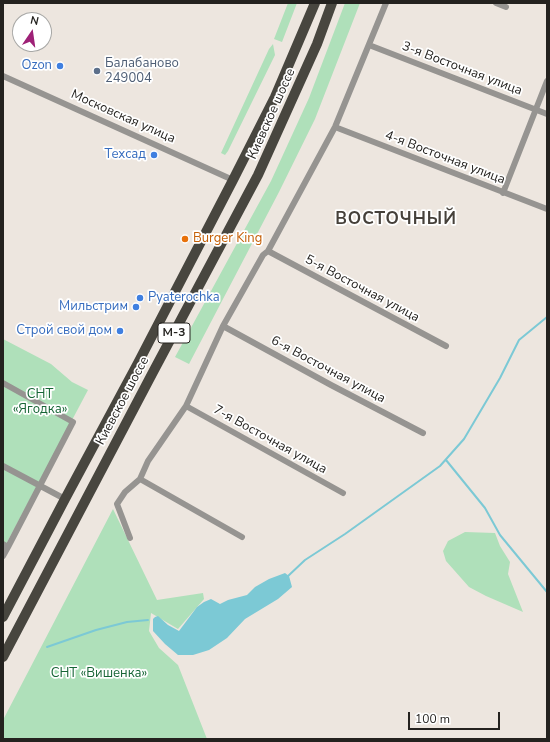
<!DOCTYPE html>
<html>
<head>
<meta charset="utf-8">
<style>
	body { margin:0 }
	#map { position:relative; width:550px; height:742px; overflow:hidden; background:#ede6df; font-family:"Nunito Sans",sans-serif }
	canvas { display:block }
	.frame { position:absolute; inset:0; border:4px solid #24221f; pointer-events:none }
	.north { position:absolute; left:12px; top:12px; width:40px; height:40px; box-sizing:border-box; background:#fff; border:1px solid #a7a7a5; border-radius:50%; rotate:13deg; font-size:11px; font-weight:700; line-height:16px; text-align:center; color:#24221f }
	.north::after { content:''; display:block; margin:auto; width:14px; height:18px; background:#9e2177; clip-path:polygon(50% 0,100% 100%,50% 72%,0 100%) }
	.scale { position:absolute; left:408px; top:712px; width:92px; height:18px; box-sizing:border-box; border:2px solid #24221f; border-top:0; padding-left:5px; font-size:12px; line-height:14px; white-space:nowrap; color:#24221f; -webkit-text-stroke:3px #fff; paint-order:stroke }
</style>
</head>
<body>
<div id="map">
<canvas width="550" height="742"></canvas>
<div class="frame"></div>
<div class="north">N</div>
<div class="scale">100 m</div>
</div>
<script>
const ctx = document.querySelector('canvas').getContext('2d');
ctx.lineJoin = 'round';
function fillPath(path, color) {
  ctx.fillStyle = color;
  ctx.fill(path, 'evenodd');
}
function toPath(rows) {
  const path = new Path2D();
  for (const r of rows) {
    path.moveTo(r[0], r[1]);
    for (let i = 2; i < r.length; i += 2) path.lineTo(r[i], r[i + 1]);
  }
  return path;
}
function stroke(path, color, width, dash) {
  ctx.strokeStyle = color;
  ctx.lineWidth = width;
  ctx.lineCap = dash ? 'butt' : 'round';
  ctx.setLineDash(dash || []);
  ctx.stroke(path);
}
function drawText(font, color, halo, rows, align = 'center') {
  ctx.font = font + ' "Nunito Sans",sans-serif';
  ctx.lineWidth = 3.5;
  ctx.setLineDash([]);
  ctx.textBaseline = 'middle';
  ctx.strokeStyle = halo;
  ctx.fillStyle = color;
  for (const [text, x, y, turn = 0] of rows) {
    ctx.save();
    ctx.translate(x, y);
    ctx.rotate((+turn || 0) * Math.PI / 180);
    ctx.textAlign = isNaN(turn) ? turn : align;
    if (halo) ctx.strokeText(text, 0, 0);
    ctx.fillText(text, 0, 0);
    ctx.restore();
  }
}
fillPath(toPath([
	[288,3,297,3,282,42,274,39],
	[345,3,360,3,315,119,279,192,189,364,175,357,271,181,309,98],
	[273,44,275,55,228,151,225,155,221,153,269,49],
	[3,339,51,364,72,382,88,390,3,550],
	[113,509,157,600,203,593,204,599,178,629,151,613,149,631,159,648,178,665,207,739,3,739,3,720],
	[465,532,495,533,500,546,510,562,508,574,523,612,486,596,469,587,446,561,443,551,448,541]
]), '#afe0ba');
fillPath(toPath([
	[285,573,289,576,292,587,278,599,245,619,227,638,209,650,193,655,178,655,165,644,153,631,153,619,155,617,158,616,168,625,179,631,197,607,204,602,211,599,220,604,228,600,247,595,255,587,269,579]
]), '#7cc9d5');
stroke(toPath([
	[446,460,485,508,500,535,547,592],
	[287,577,305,560,345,534,440,466,464,439,500,378,519,340,547,317],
	[47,647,96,630,127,622,148,620]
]), '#7cc9d5', 2);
stroke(toPath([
	[496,3,506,7],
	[369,45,547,114],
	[3,76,233,180],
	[335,127,547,209],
	[503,193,547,81],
	[268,251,446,346],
	[223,326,331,385,423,433],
	[3,383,73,422,8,547,3,544],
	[186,406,343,493],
	[3,466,65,499],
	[140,479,242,537],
	[130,538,117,504,125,492,140,479,148,461,186,406,223,326,263,255,268,251,335,127,386,3],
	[3,556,8,547]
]), '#969491', 6);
stroke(toPath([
	[3,617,65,499,138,363,233,180,275,97,315,3],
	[3,657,152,374,258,175,317,44,332,3]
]), '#48463f', 10);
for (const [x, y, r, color] of [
	[60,66,4,"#3f7fe0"],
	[97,71,4,"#5c6f8a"],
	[154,155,4,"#3f7fe0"],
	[185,239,4,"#e8710a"],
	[140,298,4,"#3f7fe0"],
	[136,307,4,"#3f7fe0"],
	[120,331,4,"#3f7fe0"]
]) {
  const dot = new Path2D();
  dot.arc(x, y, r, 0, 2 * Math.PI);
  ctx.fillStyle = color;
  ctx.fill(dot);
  stroke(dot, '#fff', 1.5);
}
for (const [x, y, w] of [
	[174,333,32]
]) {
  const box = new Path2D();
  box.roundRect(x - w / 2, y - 10, w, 20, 3);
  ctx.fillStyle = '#fff';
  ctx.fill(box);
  stroke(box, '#24221f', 1);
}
drawText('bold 12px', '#24221f', null, [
	["М-3",174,333]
]);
drawText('13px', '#4e5e75', '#fff', [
	["Балабаново",105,64],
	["249004",105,79]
], 'left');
drawText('13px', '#366cbe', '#fff', [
	["Ozon",52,66],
	["Техсад",146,155],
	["Pyaterochka",148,298,"left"],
	["Мильстрим",128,307],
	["Строй свой дом",112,331]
], 'right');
drawText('13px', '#24221f', '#fff', [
	["3-я Восточная улица",462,69,21],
	["Киевское шоссе",272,114,-66],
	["Московская улица",123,117,24],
	["4-я Восточная улица",445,158,21],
	["5-я Восточная улица",362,289,28],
	["6-я Восточная улица",328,370,28],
	["Киевское шоссе",123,401,-62],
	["7-я Восточная улица",270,440,29]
]);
drawText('13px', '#c56008', '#fff', [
	["Burger King",193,239]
], 'left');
drawText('13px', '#166535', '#fff', [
	["СНТ",40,395],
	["«Ягодка»",40,410],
	["СНТ «Вишенка»",99,674]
]);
ctx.letterSpacing = '1px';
drawText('bold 17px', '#45403a', '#fff', [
	["ВОСТОЧНЫЙ",396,220]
]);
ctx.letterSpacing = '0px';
</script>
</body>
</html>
